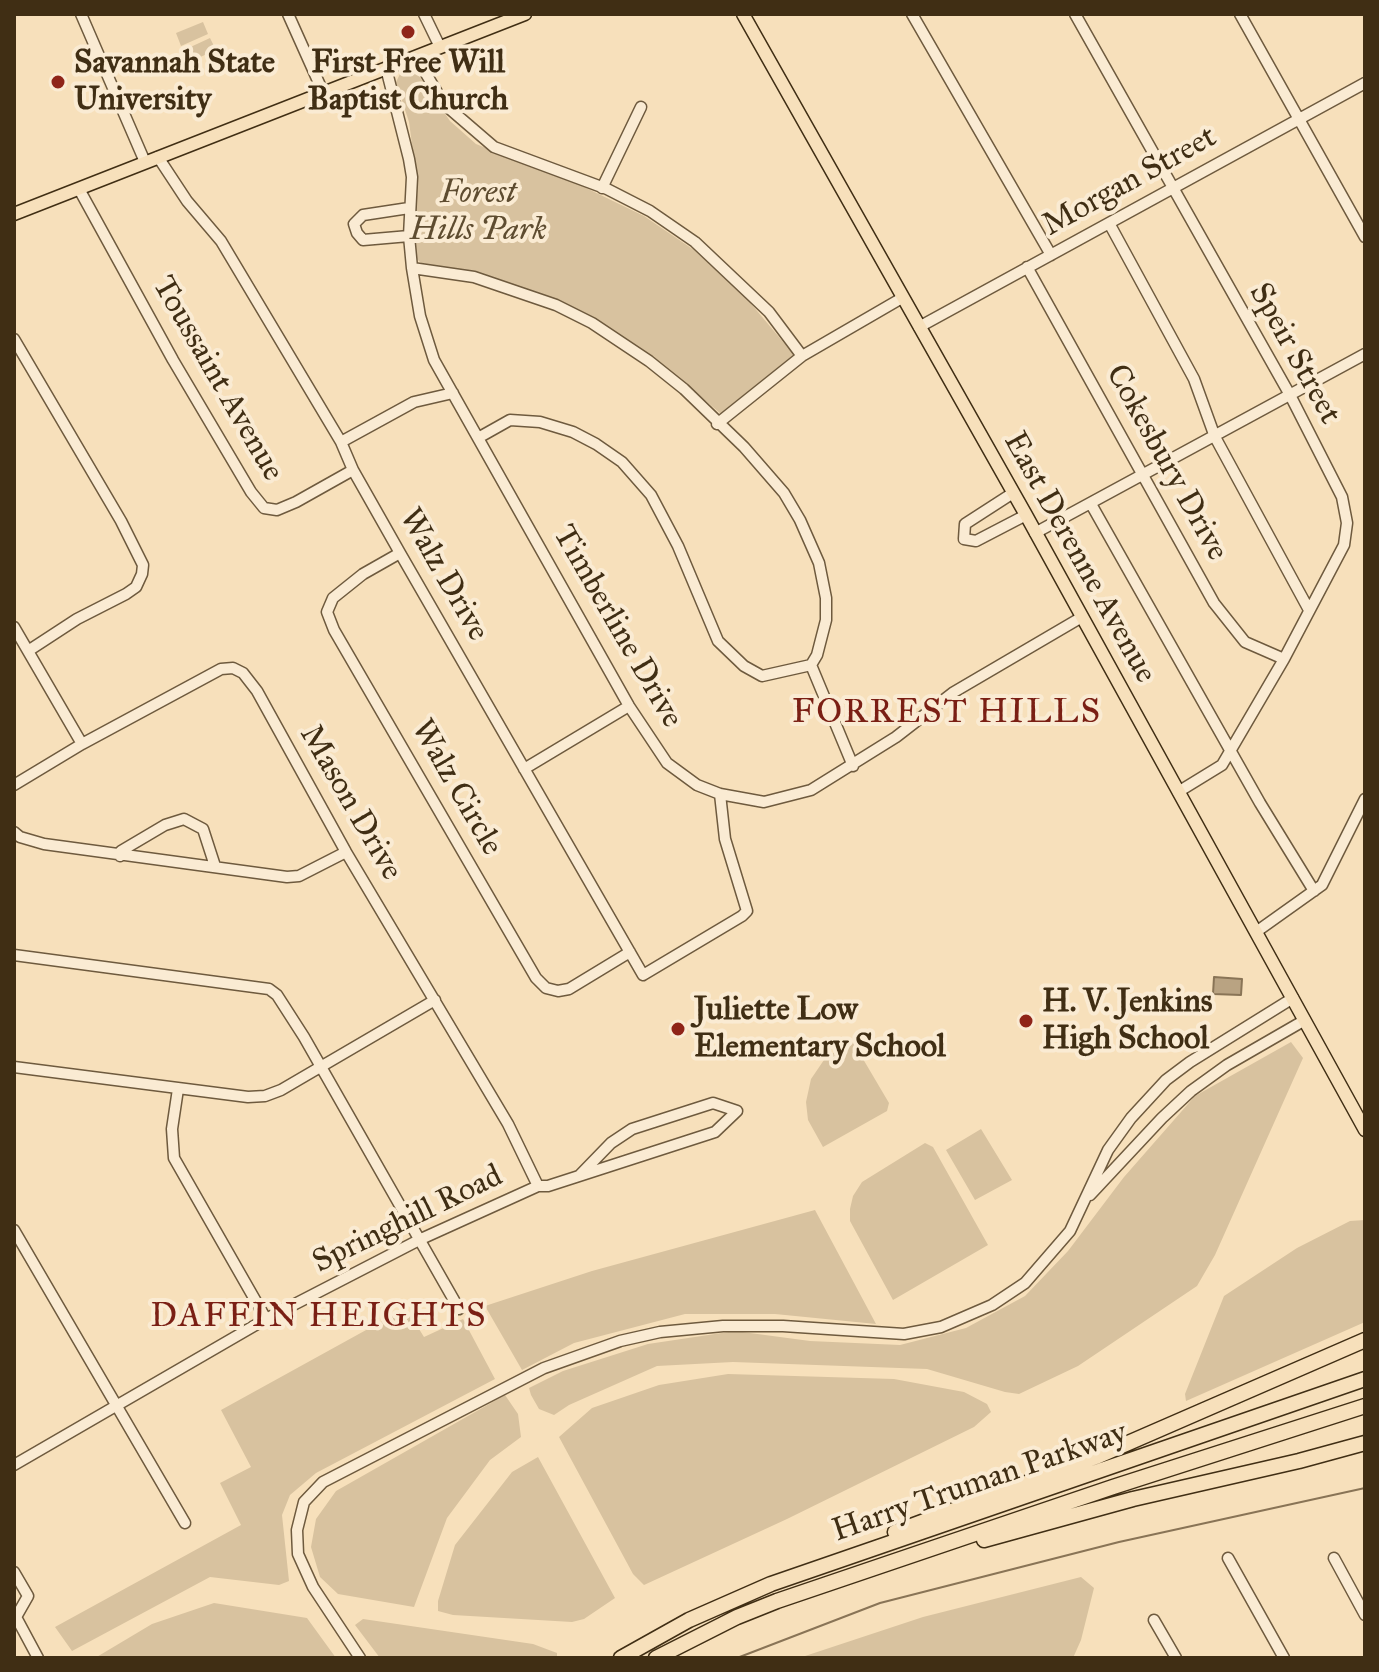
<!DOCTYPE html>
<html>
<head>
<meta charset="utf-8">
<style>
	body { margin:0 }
	#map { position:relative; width:1379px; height:1672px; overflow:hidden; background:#f7e0bb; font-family:"IM FELL Great Primer",serif }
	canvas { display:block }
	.frame { position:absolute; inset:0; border:16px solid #402e14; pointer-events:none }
</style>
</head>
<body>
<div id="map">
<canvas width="1379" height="1672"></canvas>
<div class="frame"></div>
</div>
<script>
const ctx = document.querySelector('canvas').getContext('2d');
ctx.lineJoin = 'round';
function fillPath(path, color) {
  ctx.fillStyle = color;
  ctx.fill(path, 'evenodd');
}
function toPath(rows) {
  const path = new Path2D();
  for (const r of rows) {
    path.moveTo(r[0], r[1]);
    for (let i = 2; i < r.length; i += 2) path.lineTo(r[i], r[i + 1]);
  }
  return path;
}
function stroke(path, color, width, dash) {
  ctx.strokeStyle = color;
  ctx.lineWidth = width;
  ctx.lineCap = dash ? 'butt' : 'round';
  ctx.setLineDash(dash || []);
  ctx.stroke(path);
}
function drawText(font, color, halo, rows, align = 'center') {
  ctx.font = font + ' "IM FELL Great Primer",serif';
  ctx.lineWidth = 8;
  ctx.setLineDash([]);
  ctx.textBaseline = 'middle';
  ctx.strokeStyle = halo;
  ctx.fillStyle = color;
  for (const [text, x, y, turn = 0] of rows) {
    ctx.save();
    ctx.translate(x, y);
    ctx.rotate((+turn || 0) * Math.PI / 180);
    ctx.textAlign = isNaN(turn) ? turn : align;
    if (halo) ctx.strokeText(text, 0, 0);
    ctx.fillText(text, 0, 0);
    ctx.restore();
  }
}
fillPath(toPath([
	[203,22,208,34,181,46,176,33],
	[210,38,216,50,189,62,184,50],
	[415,70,450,121,476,144,582,186,644,216,694,250,747,299,795,356,721,414,678,377,627,341,492,281,421,263,417,259,414,222,415,166,409,122,396,82,400,74],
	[853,1042,889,1103,887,1111,823,1147,808,1120,806,1102,811,1079,826,1057],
	[1291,1042,1303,1058,1215,1255,1197,1286,1078,1366,1019,1394,1005,1392,927,1369,733,1362,657,1366,569,1405,554,1415,539,1409,531,1395,529,1388,563,1371,648,1344,735,1331,810,1341,900,1345,966,1328,1025,1296,1068,1251,1124,1177,1195,1096],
	[981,1129,1012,1180,975,1200,946,1150],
	[925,1143,933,1147,988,1245,893,1300,850,1221,850,1209,853,1196,862,1182],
	[815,1210,876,1324,775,1314,685,1314,574,1343,522,1370,485,1306,592,1271],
	[1365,1220,1365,1322,1186,1401,1185,1394,1224,1296,1297,1248,1350,1221],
	[406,1308,424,1337,463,1319,495,1379,316,1473,290,1495,282,1515,289,1581,279,1585,210,1577,72,1651,55,1627,241,1525,220,1483,251,1467,221,1410],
	[728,1374,894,1379,964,1392,987,1404,991,1412,974,1427,787,1519,644,1585,633,1574,559,1437,592,1408,659,1385],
	[505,1395,518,1414,521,1437,490,1460,447,1518,414,1607,338,1594,320,1577,311,1547,316,1519,336,1491],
	[538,1457,615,1598,584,1619,572,1622,453,1615,438,1611,438,1601,455,1545,512,1472],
	[1081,1577,1094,1588,1081,1640,1073,1658,799,1658,923,1617],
	[214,1603,307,1618,336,1658,95,1658,152,1624],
	[363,1619,533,1644,557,1653,557,1658,380,1658,355,1625]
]), '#d8c29f');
const water = toPath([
	[1214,977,1242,979,1241,995,1213,994,1214,977]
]);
fillPath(water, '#b9a382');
stroke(water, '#897456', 2);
stroke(toPath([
	[737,1658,880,1603,1119,1542,1365,1488]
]), '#897456', 2);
const minor = toPath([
	[81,14,145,162],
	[288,14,323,92],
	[424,14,440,47],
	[912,14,1051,255],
	[1075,14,1290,395,1342,497,1347,523,1344,545,1284,659,1222,765,1178,792],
	[1240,14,1365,237],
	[413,58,422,67,444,104,494,147,607,189,650,211,695,242,769,312,802,356],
	[386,68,409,159,412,177,409,236,412,268,420,316,434,360,629,706,667,763,697,785,720,794,764,802,811,790,896,737,954,692,1082,617],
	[158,157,187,201,221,241,341,442,353,470,400,553,643,975,742,916,747,911,725,839,720,794],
	[602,188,641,107],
	[79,189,173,360,251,492,264,508,277,510,296,502,353,470],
	[1109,223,1194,379,1215,437,1309,610],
	[409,236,363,240,357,233,354,224,363,215,409,208],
	[1027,267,1214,603,1245,642,1284,659],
	[412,268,474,277,556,305,592,323,649,361,684,389,744,447,784,493,800,520,819,563,826,598,826,620,817,655,811,665,762,676,744,666,718,641,678,546,651,495,622,462,596,444,573,432,540,422,510,420,478,438],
	[919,327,1365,83],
	[14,339,121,521,143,565,142,574,136,587,126,594,77,619,28,651],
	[717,424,802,356,902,298],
	[341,442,414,402,453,393],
	[1013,493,965,524,964,539,976,541,1026,515],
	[1091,504,1260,803,1314,891],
	[1035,533,1365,354],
	[400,553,363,574,333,598,327,612,334,630,536,978,546,988,558,991,569,989,630,952],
	[14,627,82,744],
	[811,665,853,766],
	[524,769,629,706],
	[14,785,82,744,221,669,233,668,243,673,257,691,346,852,508,1124,538,1186],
	[14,832,20,837,44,844,287,877,299,876,346,852],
	[120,856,121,851,165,825,184,819,203,829,215,866],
	[1256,932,1322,885,1365,799],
	[14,955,269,989,277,995,304,1037,459,1309],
	[14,1067,248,1097,265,1096,281,1090,435,1000],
	[178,1089,172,1129,174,1158,266,1319],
	[1090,1195,1162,1118,1191,1091,1227,1065,1305,1020],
	[14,1230,185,1523],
	[14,1465,266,1319,421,1239,538,1186,548,1186,579,1176,715,1132,737,1111,713,1103,632,1129,611,1143,579,1176],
	[1228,1558,1284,1658],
	[1334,1558,1365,1615],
	[14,1572,28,1596,16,1617,38,1658],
	[1154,1620,1176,1658],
	[360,1658,313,1587,298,1554,297,1530,304,1502,323,1482,544,1368,620,1341,660,1332,723,1326,783,1326,904,1334,941,1327,992,1305,1025,1283,1070,1231,1108,1150,1131,1118,1166,1080,1190,1062,1293,998]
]);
const major = toPath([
	[743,14,1026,515,1365,1130],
	[14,214,525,14]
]);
const highway = toPath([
	[895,1532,1096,1457,1365,1340],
	[984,1540,1133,1499,1299,1461,1365,1443],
	[621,1658,689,1620,771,1584,1365,1379],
	[656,1658,737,1617,777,1601,1113,1487,1365,1406]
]);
stroke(minor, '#6e5a3e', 13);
stroke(major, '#402e14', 15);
stroke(highway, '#402e14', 17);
stroke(minor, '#faebd3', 10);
stroke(major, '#f7e0bb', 12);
stroke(highway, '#f7e0bb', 14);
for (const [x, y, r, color] of [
	[408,32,8,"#8f2418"],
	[58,82,8,"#8f2418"],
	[1026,1021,8,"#8f2418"],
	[678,1029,8,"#8f2418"]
]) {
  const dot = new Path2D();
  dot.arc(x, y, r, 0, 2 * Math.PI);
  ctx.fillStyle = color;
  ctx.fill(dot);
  stroke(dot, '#faebd3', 3);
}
drawText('bold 32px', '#402e14', '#faebd3', [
	["Savannah State",74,64],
	["University",74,101],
	["First Free Will",408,64,"center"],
	["Baptist Church",408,101,"center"],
	["H. V. Jenkins",1042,1003],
	["High School",1042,1040],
	["Juliette Low",694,1011],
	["Elementary School",694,1048]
], 'left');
drawText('32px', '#402e14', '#faebd3', [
	["Morgan Street",1130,182,-29],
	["Speir Street",1294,354,61],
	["Toussaint Avenue",217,379,60],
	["Cokesbury Drive",1166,463,61],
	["East Derenne Avenue",1079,558,61],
	["Walz Drive",443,575,60],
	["Timberline Drive",617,627,60],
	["Walz Circle",456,788,60],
	["Mason Drive",350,803,60],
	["Springhill Road",408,1220,-26],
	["Harry Truman Parkway",980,1483,-19]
]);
drawText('italic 32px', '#5e4c30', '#faebd3', [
	["Forest",478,194],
	["Hills Park",478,231]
]);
ctx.letterSpacing = '2px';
drawText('34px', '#7a1f14', '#faebd3', [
	["FORREST HILLS",947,714],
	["DAFFIN HEIGHTS",319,1318]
]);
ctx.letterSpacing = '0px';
</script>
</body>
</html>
